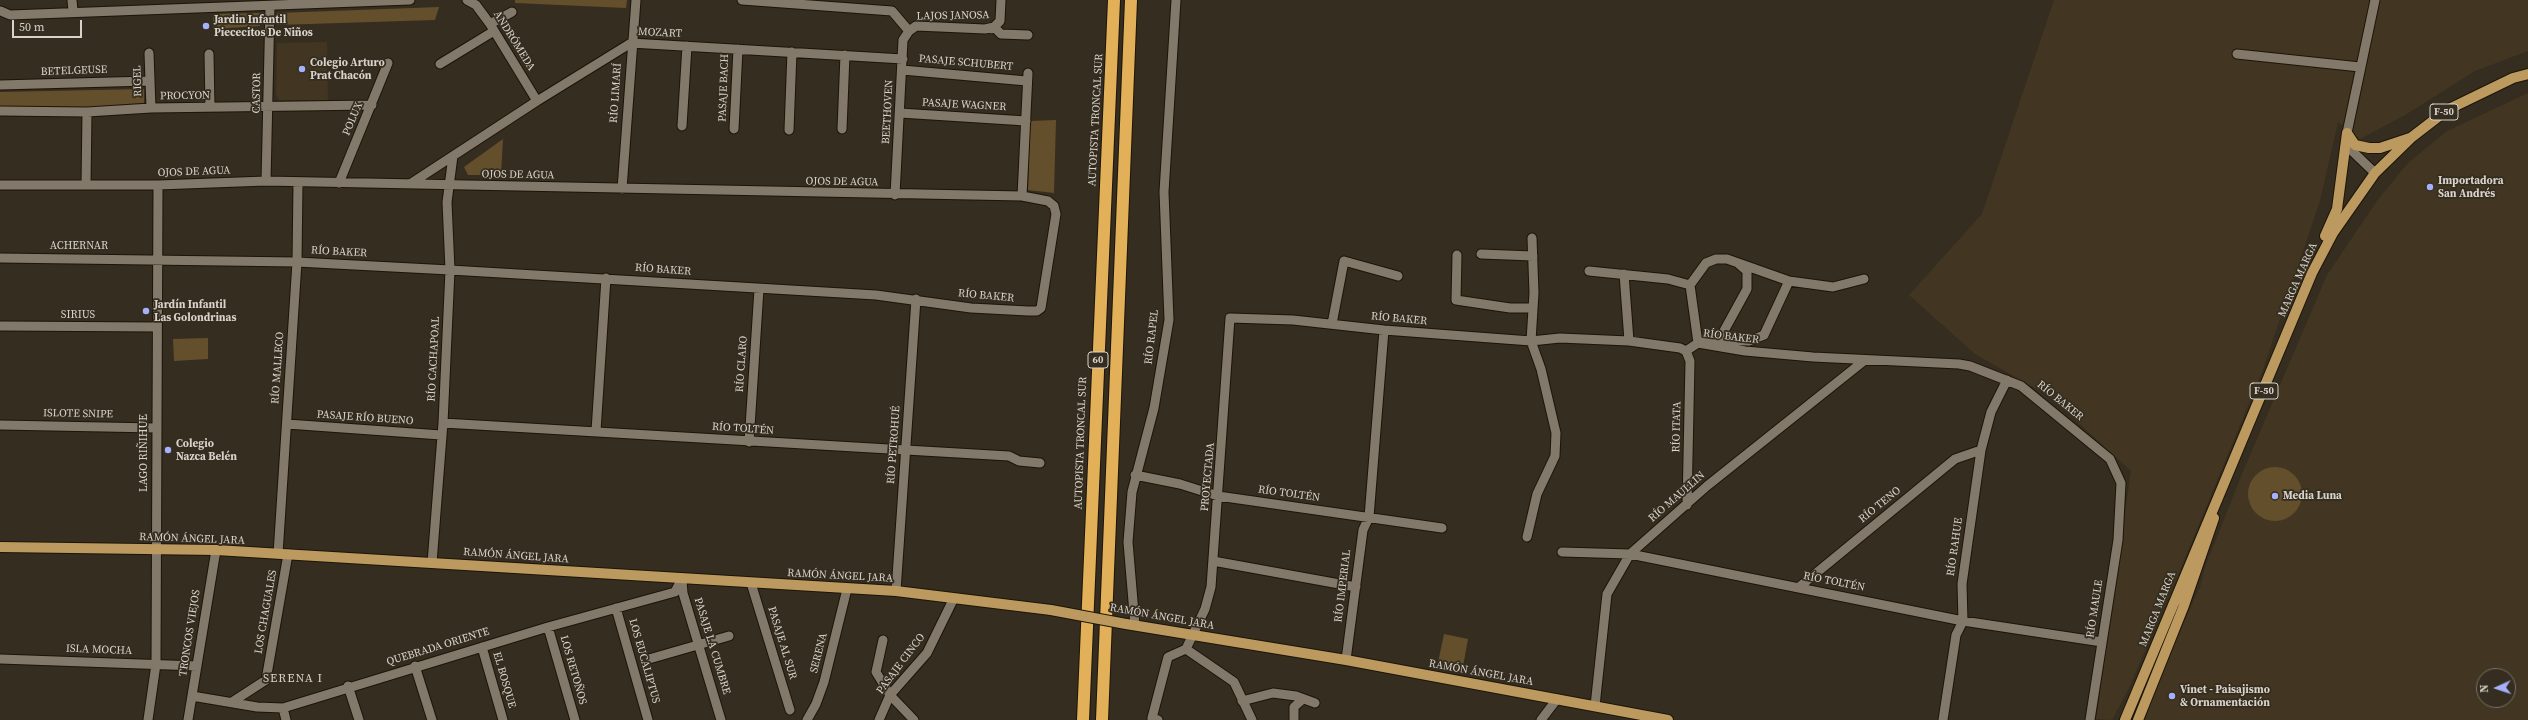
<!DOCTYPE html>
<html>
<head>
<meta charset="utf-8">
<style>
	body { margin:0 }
	#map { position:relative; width:2528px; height:720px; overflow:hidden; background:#352d1f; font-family:"Source Serif 4",serif }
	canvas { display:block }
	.north { position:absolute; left:2476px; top:668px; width:40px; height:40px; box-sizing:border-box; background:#352d1f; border:1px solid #766f63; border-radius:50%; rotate:267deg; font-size:11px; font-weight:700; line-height:16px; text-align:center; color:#d7d2ca }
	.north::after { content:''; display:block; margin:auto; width:14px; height:18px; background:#a5b1fc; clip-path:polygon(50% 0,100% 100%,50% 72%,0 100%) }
	.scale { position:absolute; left:12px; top:20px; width:70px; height:18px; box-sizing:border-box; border:2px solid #d7d2ca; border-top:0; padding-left:5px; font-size:12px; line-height:14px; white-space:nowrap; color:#d7d2ca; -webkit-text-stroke:3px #352d1f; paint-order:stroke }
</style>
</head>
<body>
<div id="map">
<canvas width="2528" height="720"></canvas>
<div class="north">N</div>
<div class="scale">50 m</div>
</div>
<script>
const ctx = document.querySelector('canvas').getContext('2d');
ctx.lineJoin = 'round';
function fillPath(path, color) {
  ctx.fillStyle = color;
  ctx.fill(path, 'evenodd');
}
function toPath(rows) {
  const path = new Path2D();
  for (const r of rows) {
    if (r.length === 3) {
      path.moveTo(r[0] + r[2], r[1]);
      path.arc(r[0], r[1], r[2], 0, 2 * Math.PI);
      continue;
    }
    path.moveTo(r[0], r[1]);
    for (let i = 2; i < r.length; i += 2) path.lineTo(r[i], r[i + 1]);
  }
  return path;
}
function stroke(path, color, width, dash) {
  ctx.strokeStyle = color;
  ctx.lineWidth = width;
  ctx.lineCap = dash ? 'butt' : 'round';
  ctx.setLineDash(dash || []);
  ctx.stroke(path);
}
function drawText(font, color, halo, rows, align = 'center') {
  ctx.font = font + ' "Source Serif 4",serif';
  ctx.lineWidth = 3.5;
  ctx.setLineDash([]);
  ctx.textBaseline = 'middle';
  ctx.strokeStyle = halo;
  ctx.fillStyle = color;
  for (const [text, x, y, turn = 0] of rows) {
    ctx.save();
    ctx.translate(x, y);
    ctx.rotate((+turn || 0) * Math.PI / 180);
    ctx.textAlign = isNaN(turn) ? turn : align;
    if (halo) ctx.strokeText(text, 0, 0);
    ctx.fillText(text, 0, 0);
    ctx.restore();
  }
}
fillPath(toPath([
	[2054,0,2528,0,2528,51,2475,71,2407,114,2360,139,2338,122,2320,201,2262,372,2178,575,2128,690,2112,720,2096,719,2131,471,2049,396,1975,354,1909,295,1982,214],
	[327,42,328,100,279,100,276,95,277,43],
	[2528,93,2528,720,2145,720,2157,680,2200,587,2205,567,2242,474,2327,275,2379,198,2408,163,2447,131],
	[2484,676,2508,676,2508,700,2484,700]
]), '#423622');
fillPath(toPath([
	[515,0,627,0,626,8,515,3],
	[439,7,435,20,277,25,277,13],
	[260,13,260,26,213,29,213,14],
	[144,89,144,109,0,109,0,92],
	[1056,120,1054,193,1028,190,1030,121],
	[503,139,501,175,468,175,464,167],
	[208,338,208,359,174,361,173,339],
	[2275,494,27],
	[1444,634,1468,639,1462,672,1437,667]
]), '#634f2c');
const minor = toPath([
	[72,0,73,11],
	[467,0,476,5,490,24,537,101],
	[742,0,892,11,909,31],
	[1,11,10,15,410,0],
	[490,24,512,12],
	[994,27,1001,34,1028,35],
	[149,53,151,108],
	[209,54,210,107],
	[2237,54,2360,67],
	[440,64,494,31],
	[902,70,1027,81],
	[0,85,149,81],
	[0,111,87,112,151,108,372,105],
	[900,113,1026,121],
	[682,126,687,46],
	[734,129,738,49],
	[842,129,845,55],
	[789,130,792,52],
	[2375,173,2351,150,2347,133,2375,0],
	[266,181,270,6],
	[339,183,388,63],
	[410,184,537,101,631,43,903,59],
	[0,185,158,185,266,181,1022,196,1048,201,1054,206,1056,214,1041,308,1037,311,1028,311,971,308,876,295,450,270,297,262,0,258],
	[86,185,87,112],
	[622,189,636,0],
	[895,195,903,40,909,31,916,26,985,29,994,27,1000,21,1001,0],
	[1022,196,1028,73],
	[1481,254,1533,256],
	[1457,255,1456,300,1510,308,1533,308],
	[1589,271,1668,279,1690,285],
	[1624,274,1629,341],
	[1789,281,1764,335,1749,341,1716,340,1698,343,1690,285,1706,263,1716,259,1727,259,1789,281,1833,287,1864,279],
	[1332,324,1344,261,1398,276],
	[0,326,157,327],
	[1719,340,1747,289,1747,271,1739,264],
	[1686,351,1690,361,1687,505],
	[443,423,1009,456,1019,461,1040,463],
	[287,424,441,435],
	[0,425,156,428],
	[596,431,606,278],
	[749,442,759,289],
	[1135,475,1180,484,1218,496,1442,528],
	[1527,537,1537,494,1555,456,1556,433,1541,369,1531,341,1534,293,1532,238],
	[1562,552,1630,554,1963,621,2102,642],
	[278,554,297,262,298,183],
	[1213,561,1356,587],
	[432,563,443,423,450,270,447,202,453,156],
	[682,580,683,593,721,720],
	[751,583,790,710],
	[1798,588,1955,459,1981,450],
	[896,591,916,299],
	[616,608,648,720],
	[1135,625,1128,542,1132,492,1154,408,1169,320,1164,192,1176,0],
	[548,627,575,720],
	[883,640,876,672,890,695,914,720],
	[482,647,503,720],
	[0,659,197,666],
	[649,659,729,636],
	[1346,660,1363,530,1369,517,1384,330],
	[415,666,432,720],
	[348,686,359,720],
	[192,696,257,707,283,708,548,627,675,592,682,578],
	[1242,701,1273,693,1296,696,1315,703],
	[232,702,266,680,288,554],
	[1595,706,1607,594,1630,554,1707,486,1865,360],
	[283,708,286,720],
	[148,720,156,664,158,185],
	[188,720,216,550],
	[807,720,816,704,824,682,847,589],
	[879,720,890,695,927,653,953,600],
	[1158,720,1152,718,1168,657,1186,649],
	[1252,720,1234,682,1186,649,1205,609,1211,587,1230,318,1293,320,1384,330,1531,341,1560,338,1629,341,1680,348,1686,351,1698,343,1745,351,1813,357,1959,364,1970,366,2021,386,2110,459,2121,483,2118,540,2090,720],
	[1294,720,1294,707,1303,699],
	[1541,720,1557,699],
	[1943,720,1956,635,1963,621,1962,584,1981,450,1991,412,2007,380]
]);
const major = toPath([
	[2347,133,2355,145,2369,148,2380,148,2410,138],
	[2325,236,2337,209,2347,133],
	[0,547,216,550,896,591,1051,610],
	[1126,624,1346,660,1668,720],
	[2125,720,2312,273,2333,233,2375,173,2412,137,2447,110,2513,78,2528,74],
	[2138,720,2183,608,2214,518]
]);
const highway = toPath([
	[1083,720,1114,0],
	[1102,720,1131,0]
]);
stroke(minor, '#1c1508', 11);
stroke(major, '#1c1508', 12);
stroke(highway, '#1c1508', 14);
stroke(minor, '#83796a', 9);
stroke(major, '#bc9a5f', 10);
stroke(highway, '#e2b058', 12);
const majorBridge = toPath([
	[1051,610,1126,624]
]);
stroke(majorBridge, '#1c1508', 12, []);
stroke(majorBridge, '#bc9a5f', 10);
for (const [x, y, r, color] of [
	[206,26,4,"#a5b1fc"],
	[302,69,4,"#a5b1fc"],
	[2430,187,4,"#a5b1fc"],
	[146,311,4,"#a5b1fc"],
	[168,450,4,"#a5b1fc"],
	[2275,496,4,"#a5b1fc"],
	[2172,696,4,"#a5b1fc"]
]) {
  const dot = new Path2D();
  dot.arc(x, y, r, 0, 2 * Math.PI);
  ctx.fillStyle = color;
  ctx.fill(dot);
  stroke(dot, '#352d1f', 1.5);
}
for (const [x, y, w] of [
	[2444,112,28],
	[1098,360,20],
	[2264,391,28]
]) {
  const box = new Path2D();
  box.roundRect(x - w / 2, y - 8, w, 16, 3);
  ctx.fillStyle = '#352d1f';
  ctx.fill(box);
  stroke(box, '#d7d2ca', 1);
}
drawText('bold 10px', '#d7d2ca', null, [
	["F-50",2444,112],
	["60",1098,360],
	["F-50",2264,391]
]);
drawText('11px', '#d7d2ca', '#352d1f', [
	["LAJOS JANOSA",953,16,-1],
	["MOZART",660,33,3],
	["ANDRÓMEDA",514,41,58],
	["PASAJE SCHUBERT",966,63,5],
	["BETELGEUSE",74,71,-2],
	["RIGEL",138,81,-92],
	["PASAJE BACH",724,88,-88],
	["CASTOR",257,93,-89],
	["RÍO LIMARÍ",616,93,-86],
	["PROCYON",185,96,-1],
	["PASAJE WAGNER",964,105,3],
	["BEETHOVEN",888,112,-87],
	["POLUX",353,119,-67],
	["AUTOPISTA TRONCAL SUR",1096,120,-87],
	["OJOS DE AGUA",194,172,-2],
	["OJOS DE AGUA",518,175,1],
	["OJOS DE AGUA",842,182,1],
	["ACHERNAR",79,246],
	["RÍO BAKER",339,252,3],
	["RÍO BAKER",663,270,4],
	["MARGA MARGA",2298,280,-66],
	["RÍO BAKER",986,296,5],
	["SIRIUS",78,315],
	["RÍO BAKER",1399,319,5],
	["RÍO RAPEL",1152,337,-83],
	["RÍO BAKER",1731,337,7],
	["RÍO CACHAPOAL",434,359,-87],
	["RÍO CLARO",742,364,-86],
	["RÍO MALLECO",278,368,-86],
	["RÍO BAKER",2060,401,39],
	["ISLOTE SNIPE",78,414,1],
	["PASAJE RÍO BUENO",365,418,4],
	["RÍO ITATA",1677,427,-89],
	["RÍO TOLTÉN",743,429,4],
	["AUTOPISTA TRONCAL SUR",1081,443,-88],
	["RÍO PETROHUÉ",894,445,-86],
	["LAGO RIÑIHUE",144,453,-90],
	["PROYECTADA",1208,477,-85],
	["RÍO TOLTÉN",1289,494,8],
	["RÍO MAULLIN",1677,497,-41],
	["RÍO TENO",1880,505,-39],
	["RAMÓN ÁNGEL JARA",192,539,2],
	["RÍO RAHUE",1955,547,-82],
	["RAMÓN ÁNGEL JARA",516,556,4],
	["RAMÓN ÁNGEL JARA",840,576,3],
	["RÍO TOLTÉN",1834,582,11],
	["RÍO IMPERIAL",1343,586,-83],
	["RÍO MAULE",2095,609,-81],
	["MARGA MARGA",2158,609,-68],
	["LOS CHAGUALES",266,612,-80],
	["RAMÓN ÁNGEL JARA",1162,617,10],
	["TRONCOS VIEJOS",190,633,-81],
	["PASAJE AL SUR",782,643,73],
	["PASAJE LA CUMBRE",712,646,73],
	["QUEBRADA ORIENTE",438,647,-17],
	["ISLA MOCHA",99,650,2],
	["SERENA",819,653,-76],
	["LOS EUCALIPTUS",644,661,74],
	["PASAJE CINCO",901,664,-53],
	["LOS RETOÑOS",573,670,74],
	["RAMÓN ÁNGEL JARA",1481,673,10],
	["EL BOSQUE",504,680,74]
]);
drawText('bold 11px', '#d7d2ca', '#352d1f', [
	["Jardin Infantil",214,20],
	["Piececitos De Niños",214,33],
	["Colegio Arturo",310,63],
	["Prat Chacón",310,76],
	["Importadora",2438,181],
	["San Andrés",2438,194],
	["Jardín Infantil",154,305],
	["Las Golondrinas",154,318],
	["Colegio",176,444],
	["Nazca Belén",176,457],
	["Media Luna",2283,496],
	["Vinet - Paisajismo",2180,690],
	["& Ornamentación",2180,703]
], 'left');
ctx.letterSpacing = '1px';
drawText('12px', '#dbd1c0', '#352d1f', [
	["SERENA I",293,679]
]);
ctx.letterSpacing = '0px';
</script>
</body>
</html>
